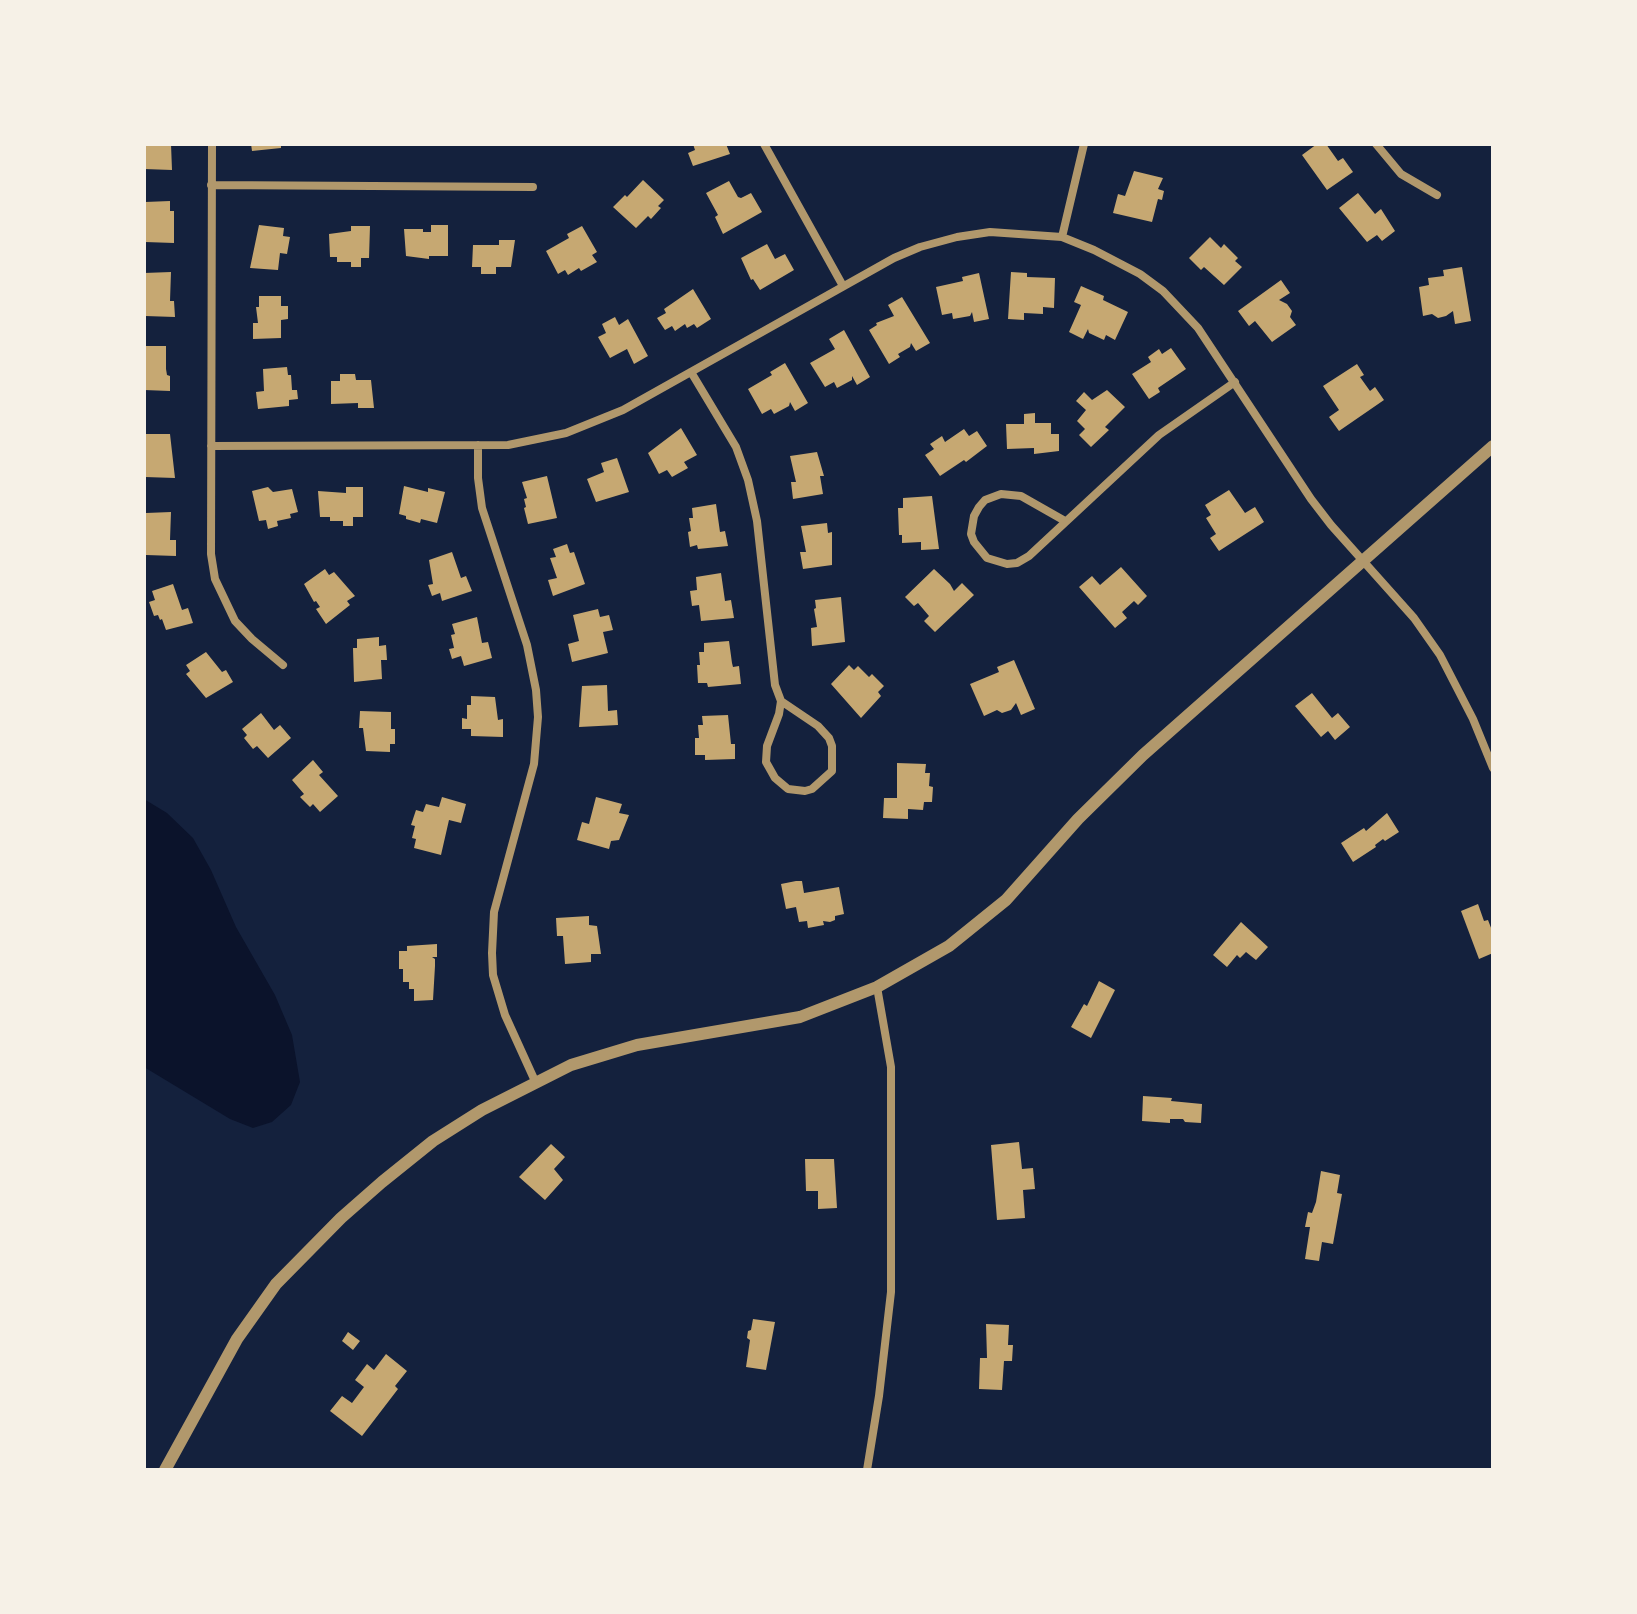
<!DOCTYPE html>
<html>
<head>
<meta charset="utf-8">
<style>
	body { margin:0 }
	#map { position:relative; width:1637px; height:1614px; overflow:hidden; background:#14213d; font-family:Jost,sans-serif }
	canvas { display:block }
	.frame { position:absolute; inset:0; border:146px solid #f6f1e7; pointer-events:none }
</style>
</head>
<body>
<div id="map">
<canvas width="1637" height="1614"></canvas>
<div class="frame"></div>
</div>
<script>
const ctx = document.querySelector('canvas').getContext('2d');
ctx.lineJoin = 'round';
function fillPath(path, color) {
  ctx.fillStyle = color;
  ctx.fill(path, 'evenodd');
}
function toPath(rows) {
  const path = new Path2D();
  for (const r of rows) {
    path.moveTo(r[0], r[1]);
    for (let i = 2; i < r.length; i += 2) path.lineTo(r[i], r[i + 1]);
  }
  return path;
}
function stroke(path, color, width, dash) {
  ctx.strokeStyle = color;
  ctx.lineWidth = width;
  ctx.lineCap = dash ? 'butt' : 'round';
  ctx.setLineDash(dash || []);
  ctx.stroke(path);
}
fillPath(toPath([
	[144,799,167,813,193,838,211,870,236,927,275,995,292,1035,300,1082,291,1105,272,1122,253,1128,230,1119,144,1067]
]), '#0b132b');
fillPath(toPath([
	[144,144,171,144,172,170,144,169],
	[251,144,281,144,281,148,252,151],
	[693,144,726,144,730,154,693,166,688,153,695,150],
	[1317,144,1326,144,1338,161,1343,158,1353,172,1327,190,1302,155],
	[1134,171,1163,178,1158,189,1164,191,1162,200,1158,199,1152,222,1113,213,1118,194,1125,196],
	[643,180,664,200,658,206,661,208,651,219,648,216,636,228,613,207,625,195,627,197],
	[729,181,738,197,741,198,751,193,762,212,723,234,715,217,718,215,706,193],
	[1358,193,1375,214,1381,209,1395,231,1382,241,1377,235,1367,242,1339,208],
	[170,201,170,211,174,211,174,243,145,242,145,202],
	[259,225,284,228,283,236,290,237,287,254,280,253,278,270,250,268],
	[431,225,448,225,448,256,429,256,429,259,406,256,404,229,423,229,423,232,431,232],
	[351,226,370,226,369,258,361,258,361,267,351,267,351,262,337,262,337,257,330,257,329,234,351,231],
	[582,226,597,252,592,255,597,262,581,271,579,268,568,275,565,270,558,274,546,251,569,238,567,234],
	[1210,237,1221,248,1224,244,1238,258,1235,261,1242,267,1224,285,1204,267,1201,270,1189,258],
	[499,240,515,240,511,267,496,267,496,274,481,274,481,267,472,267,473,245,499,245],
	[767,244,775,259,785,254,794,270,760,290,753,279,751,280,741,258],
	[1462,267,1471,321,1455,324,1453,311,1446,316,1438,318,1432,314,1423,316,1419,287,1429,285,1428,278,1444,276,1443,270],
	[171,272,170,301,174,301,175,317,145,316,144,273],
	[1011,272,1027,273,1027,277,1055,278,1054,308,1043,307,1043,314,1024,313,1024,320,1008,319],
	[979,273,989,319,974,322,972,312,970,316,953,319,952,313,942,315,936,287,963,281,962,277],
	[1281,280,1290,293,1279,300,1287,304,1292,311,1290,317,1296,325,1272,342,1255,321,1249,326,1238,311],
	[1081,286,1104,296,1103,300,1128,312,1115,340,1106,335,1104,340,1089,333,1088,329,1083,339,1069,332,1081,305,1074,302],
	[693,289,711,319,697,328,694,324,687,328,685,324,675,331,672,326,665,330,657,318,666,313,664,309],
	[259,296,281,296,281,306,288,306,288,319,281,320,281,338,253,339,253,323,258,323,256,307,259,307],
	[902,297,930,343,916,351,911,343,910,347,898,354,900,357,889,364,869,330,877,325,876,323,894,316,888,305],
	[615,317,619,325,628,319,648,356,634,364,627,349,610,358,598,337,606,333,602,324],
	[844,330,870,377,857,385,852,376,852,380,837,388,834,382,825,387,810,363,835,349,829,339],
	[144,346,166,346,166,369,167,375,170,376,170,391,144,390],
	[1171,348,1186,369,1158,388,1160,392,1149,399,1132,374,1151,362,1148,357,1159,349,1162,354],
	[785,363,808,403,795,411,790,402,789,406,774,414,771,409,762,414,748,389,772,375,770,372],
	[1357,364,1364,375,1360,377,1370,391,1375,387,1384,400,1339,431,1329,417,1339,410,1323,386],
	[287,367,288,375,291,375,292,390,297,390,298,399,289,400,289,406,258,409,256,392,264,391,263,369],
	[340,374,355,374,356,380,371,380,374,408,358,408,358,403,331,404,331,381,340,381],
	[1107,390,1125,407,1105,427,1109,430,1091,447,1079,435,1085,429,1077,421,1086,410,1076,401,1084,392,1092,400],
	[1035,413,1035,423,1051,423,1051,434,1059,434,1059,451,1034,454,1034,448,1007,449,1006,424,1024,424,1024,414],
	[681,428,697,455,684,462,688,468,672,477,667,470,659,474,648,453],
	[964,429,969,436,977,431,987,446,966,462,964,460,940,476,925,455,934,449,930,444,942,436,945,442],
	[144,434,170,434,175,478,145,477],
	[817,452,824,476,820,476,823,494,793,499,791,482,796,482,790,456],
	[617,458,629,492,596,502,587,479,604,472,601,463],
	[547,476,557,518,528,524,524,508,526,507,524,499,527,498,522,482],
	[404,486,428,492,428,488,445,492,437,523,421,519,420,523,406,519,406,516,399,514],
	[268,487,273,492,292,489,298,512,290,514,291,518,277,521,278,526,268,529,266,520,259,521,252,491],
	[346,487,363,487,363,517,353,517,353,526,343,526,343,521,330,521,330,517,320,517,318,491,346,493],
	[1229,490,1245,513,1255,507,1264,522,1219,551,1210,538,1216,534,1206,518,1211,515,1205,505],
	[932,496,939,549,921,550,921,542,902,543,902,535,899,535,898,508,903,508,903,498],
	[716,504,720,532,725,531,728,546,698,549,697,545,690,547,688,532,691,531,689,518,693,518,692,508],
	[171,512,170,540,176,540,176,556,146,555,146,513],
	[827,523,828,533,832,532,832,565,803,569,800,552,806,552,801,526],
	[567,544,570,553,574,552,585,584,553,596,548,580,557,578,550,558,556,557,553,549],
	[452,552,461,578,466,576,472,591,442,601,440,593,432,596,428,585,433,584,429,560],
	[1121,567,1147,596,1138,605,1134,601,1122,612,1127,618,1115,628,1079,587,1092,576,1100,585],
	[325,569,329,575,334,572,355,596,347,601,350,605,326,624,316,609,320,607,316,601,314,602,304,584],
	[934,569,950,584,954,591,962,583,974,595,935,632,924,621,929,616,918,603,914,606,905,597],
	[721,573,725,601,731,600,734,618,701,621,699,605,692,606,690,591,697,590,696,577],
	[173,584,182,610,188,608,193,623,166,630,162,619,160,620,158,615,154,616,149,602,155,600,152,591],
	[841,597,845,642,812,646,811,628,817,627,814,609,816,608,815,600],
	[598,609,600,617,609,615,613,630,603,632,608,653,572,662,568,644,579,641,573,615],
	[477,617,482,643,488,642,492,658,464,666,461,656,452,659,449,649,454,648,451,635,455,634,452,624],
	[379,637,379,646,386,645,387,660,381,660,382,679,354,682,353,648,357,648,357,639],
	[729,641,732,663,733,667,739,666,741,684,708,687,707,683,698,683,697,665,700,665,699,652,704,652,704,643],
	[206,652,222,672,226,670,233,682,206,698,186,674,190,671,186,665],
	[1014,660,1035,709,1021,715,1016,703,1011,710,1002,713,997,710,984,716,970,684,999,672,997,667],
	[849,665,854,670,858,666,869,677,872,674,884,686,878,692,881,696,861,718,831,684],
	[607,685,608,711,617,710,618,725,579,727,582,686],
	[1312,693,1332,718,1338,713,1350,727,1335,740,1328,731,1321,737,1295,706],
	[471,696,495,697,498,720,503,719,503,737,471,736,471,729,462,729,462,718,467,719,467,705,471,705],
	[360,711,391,712,391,729,395,729,395,744,390,744,390,752,366,751,363,728,359,728],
	[261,713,274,730,280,725,291,738,268,758,257,746,253,749,244,738,247,735,242,729],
	[728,715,731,744,735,744,735,759,705,760,705,755,695,755,695,738,699,738,698,725,703,725,702,716],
	[313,760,323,772,319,775,338,796,320,812,313,804,310,807,300,797,304,794,292,780],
	[897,763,926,764,925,773,930,773,929,786,933,787,932,802,924,802,923,810,908,809,908,819,883,818,884,798,897,798],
	[442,797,466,804,461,823,449,820,441,855,414,848,416,839,412,838,415,826,411,825,416,810,423,812,426,804,439,807],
	[596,797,622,804,619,813,629,815,619,840,611,841,609,849,577,840,582,822,589,824],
	[1387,813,1399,832,1385,841,1383,839,1375,845,1376,847,1353,862,1341,843,1364,828,1366,831],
	[796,881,802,881,804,893,839,887,844,914,835,916,835,920,830,922,823,921,824,925,808,928,807,921,799,922,796,907,786,909,781,884],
	[1478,904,1484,921,1488,920,1493,933,1493,953,1479,959,1461,911],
	[589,916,589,925,597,926,601,954,591,954,591,962,565,964,563,936,557,936,556,918],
	[1241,922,1268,947,1256,960,1246,952,1240,958,1237,955,1227,967,1213,955],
	[437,944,437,957,432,957,435,959,435,966,433,1000,414,1001,414,989,409,989,409,982,403,982,403,969,399,969,399,951,407,951,407,946],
	[1099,981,1115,990,1091,1038,1071,1027,1084,1004,1087,1006],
	[1143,1096,1172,1098,1171,1101,1202,1104,1201,1123,1185,1122,1183,1119,1170,1119,1170,1123,1142,1121],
	[1019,1142,1022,1169,1033,1168,1035,1189,1023,1190,1025,1218,997,1220,991,1145],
	[551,1144,565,1157,554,1169,563,1180,545,1200,519,1177],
	[805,1159,834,1159,837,1208,818,1209,818,1191,806,1191],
	[1321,1171,1340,1175,1337,1193,1342,1194,1333,1244,1322,1242,1319,1261,1305,1259,1310,1227,1305,1227,1308,1212,1312,1213,1316,1202],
	[753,1319,775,1322,766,1370,746,1367,750,1340,747,1338,748,1331,751,1330],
	[986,1324,1009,1325,1008,1345,1013,1345,1012,1361,1004,1361,1002,1390,979,1389,980,1358,987,1358],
	[348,1332,360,1341,353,1350,342,1341],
	[386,1354,407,1371,395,1386,398,1389,362,1436,330,1411,342,1396,352,1403,364,1387,355,1380,367,1364,374,1370]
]), '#c6a872');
stroke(toPath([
	[212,144,211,554,215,579,235,621,252,639,283,665],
	[764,144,843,286],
	[1376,144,1401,174,1437,195],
	[211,185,533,187],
	[1062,237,1084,144],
	[691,372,736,447,748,480,757,521,775,685,781,701,779,714,767,746,766,762,775,778,788,789,805,791,812,789,832,771,832,746,829,738,818,726,781,701],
	[478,445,478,478,482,508,527,645,536,690,538,717,534,764,494,912,492,953,493,975,505,1015,535,1081],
	[211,446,508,445,566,433,623,410,894,258,920,247,957,237,990,232,1062,237,1094,250,1140,274,1163,291,1198,328,1311,499,1331,525,1414,618,1440,655,1473,719,1493,768],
	[1065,521,1021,496,1001,494,985,500,979,507,974,516,971,534,974,542,987,558,1007,564,1017,563,1029,556,1159,435,1235,382],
	[867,1470,879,1396,891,1292,891,1067,877,987]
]), '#b1986c', 8);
stroke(toPath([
	[165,1470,237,1339,276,1284,341,1218,382,1182,433,1141,482,1110,571,1065,637,1045,800,1017,877,987,949,946,1006,900,1078,819,1143,755,1493,446]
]), '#b1986c', 12);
</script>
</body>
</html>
